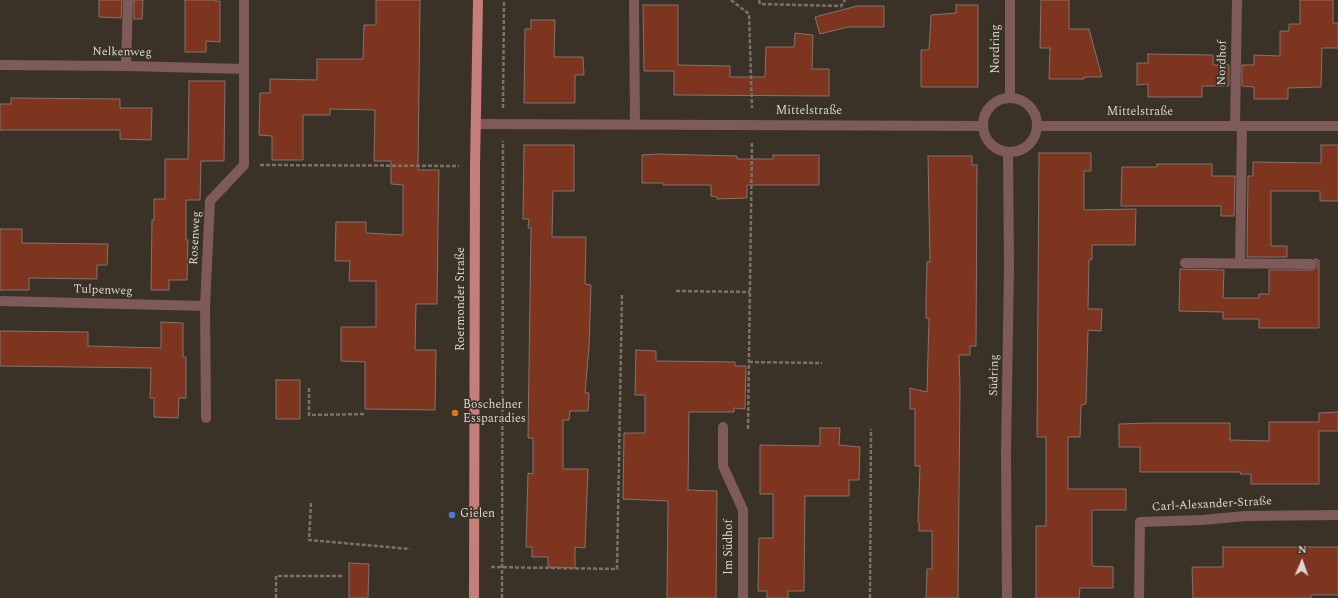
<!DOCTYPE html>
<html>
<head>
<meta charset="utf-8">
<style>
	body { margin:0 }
	#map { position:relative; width:1338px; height:598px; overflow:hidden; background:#3a3227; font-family:Spectral,serif }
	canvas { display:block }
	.north { position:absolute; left:1282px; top:542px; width:40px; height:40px; -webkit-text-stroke:3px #3a3227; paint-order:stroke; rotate:2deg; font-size:11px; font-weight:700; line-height:16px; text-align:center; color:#dcd6cf }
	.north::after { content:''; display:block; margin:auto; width:14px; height:18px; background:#dcd6cf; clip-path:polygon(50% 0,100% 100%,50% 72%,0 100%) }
</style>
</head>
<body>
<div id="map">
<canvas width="1338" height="598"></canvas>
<div class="north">N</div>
</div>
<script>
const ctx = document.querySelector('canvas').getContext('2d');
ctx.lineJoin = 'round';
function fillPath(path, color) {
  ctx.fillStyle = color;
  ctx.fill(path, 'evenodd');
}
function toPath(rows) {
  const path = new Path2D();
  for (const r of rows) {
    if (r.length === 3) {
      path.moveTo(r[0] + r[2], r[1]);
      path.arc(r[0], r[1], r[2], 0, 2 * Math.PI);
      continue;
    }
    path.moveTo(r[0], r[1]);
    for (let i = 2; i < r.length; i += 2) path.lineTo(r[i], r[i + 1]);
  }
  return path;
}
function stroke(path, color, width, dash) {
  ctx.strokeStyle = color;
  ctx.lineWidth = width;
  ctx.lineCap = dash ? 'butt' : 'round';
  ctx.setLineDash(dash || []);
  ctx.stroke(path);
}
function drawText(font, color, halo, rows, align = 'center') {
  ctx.font = font + ' Spectral,serif';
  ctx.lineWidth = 3.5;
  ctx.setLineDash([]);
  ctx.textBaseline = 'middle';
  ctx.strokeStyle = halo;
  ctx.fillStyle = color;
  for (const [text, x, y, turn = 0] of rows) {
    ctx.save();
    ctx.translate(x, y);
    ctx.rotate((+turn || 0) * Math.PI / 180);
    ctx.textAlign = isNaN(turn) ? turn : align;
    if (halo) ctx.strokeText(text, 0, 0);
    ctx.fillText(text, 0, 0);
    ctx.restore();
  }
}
const building = toPath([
	[99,0,122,0,121,18,99,17,99,0],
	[134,0,143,0,142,19,134,19,134,0],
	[185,0,215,0,215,1,220,1,220,42,206,41,206,52,185,52,185,0],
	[376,0,420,0,418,170,439,170,438,227,437,304,416,304,415,350,436,350,435,410,365,409,365,362,341,361,341,327,376,327,376,281,349,281,350,261,335,261,336,222,366,222,366,233,403,235,403,185,391,184,391,161,374,161,375,110,330,109,330,115,303,115,303,160,272,160,272,136,259,135,260,93,270,93,270,79,317,80,317,59,363,59,364,25,376,25,376,0],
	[1041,0,1069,0,1069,29,1089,29,1102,77,1084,77,1084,79,1049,79,1050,48,1040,48,1041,0],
	[1300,0,1333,0,1333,23,1338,23,1338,48,1322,48,1321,87,1288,88,1288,99,1254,99,1254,87,1242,86,1242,65,1254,65,1254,55,1280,56,1280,31,1289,31,1289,24,1300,24,1300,0],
	[643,5,678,5,678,65,730,66,730,77,765,77,766,47,794,47,795,33,813,35,812,69,829,69,829,96,674,95,674,71,644,71,643,5],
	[956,5,978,5,978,87,921,87,921,50,929,50,931,15,956,13,956,5],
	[857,6,884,6,884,27,848,27,820,34,815,17,857,6],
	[531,20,555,20,554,57,583,57,584,75,575,75,575,103,524,103,525,29,531,29,531,20],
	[1148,54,1213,55,1213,65,1229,65,1229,86,1202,86,1202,97,1148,97,1148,84,1137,85,1137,63,1148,63,1148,54],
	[189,81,225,81,224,161,201,161,200,200,186,200,186,240,188,240,187,280,169,280,169,290,151,290,152,220,154,220,154,199,165,199,165,159,188,159,189,81],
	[11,98,120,99,120,108,152,108,151,140,120,139,120,130,0,130,0,104,11,104,11,98],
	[524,145,574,145,574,191,553,191,552,237,586,237,585,284,591,285,589,347,585,393,589,393,588,411,570,411,569,420,563,420,563,469,588,469,585,548,575,547,575,568,548,567,548,557,532,557,532,547,526,547,528,473,533,474,533,438,528,438,531,228,528,228,529,219,523,219,524,145],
	[1321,145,1338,145,1338,201,1320,201,1320,191,1271,191,1271,246,1287,246,1287,257,1247,257,1248,176,1253,176,1253,162,1321,163,1321,145],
	[1039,153,1091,153,1091,171,1084,171,1084,210,1136,209,1135,245,1092,245,1092,259,1089,260,1088,309,1102,309,1101,331,1088,330,1086,404,1081,405,1080,437,1068,437,1068,489,1126,489,1126,510,1092,510,1092,566,1113,567,1113,588,1080,588,1079,598,1036,598,1036,526,1046,526,1046,437,1037,437,1039,153],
	[659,154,737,156,737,159,773,159,773,155,819,155,819,185,747,185,747,198,717,199,717,197,711,196,711,185,663,185,663,183,642,183,642,155,659,154],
	[928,156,972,156,972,165,977,165,976,346,970,346,970,355,959,355,960,387,958,598,926,598,927,569,932,569,932,531,919,531,919,522,918,522,920,466,915,466,915,409,910,409,910,388,927,392,929,318,926,318,926,300,927,262,930,262,928,156],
	[1157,164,1212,164,1212,176,1235,176,1234,216,1221,216,1221,206,1121,206,1122,167,1157,167,1157,164],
	[0,229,22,229,22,243,108,244,107,265,97,265,97,279,29,278,29,290,0,290,0,229],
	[1315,259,1319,260,1319,328,1259,328,1259,319,1223,319,1223,312,1179,311,1180,269,1224,270,1223,298,1259,298,1259,294,1269,294,1269,270,1311,270,1317,267,1317,264,1315,259],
	[161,322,183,323,183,357,186,357,186,398,179,398,178,418,154,417,154,398,150,398,151,368,0,366,0,331,88,332,88,346,161,348,161,322],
	[636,350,656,351,656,361,735,362,735,366,746,366,745,409,734,408,734,412,689,412,688,490,717,491,716,598,667,598,668,501,623,499,624,433,645,433,645,395,635,395,636,350],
	[276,380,300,380,300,419,276,419,276,380],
	[1338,412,1338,431,1319,431,1319,484,1251,484,1251,474,1240,474,1241,472,1140,472,1140,447,1119,447,1119,424,1151,423,1230,423,1230,440,1269,441,1269,422,1319,422,1319,413,1338,412],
	[820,428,840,428,839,445,860,447,859,480,849,480,849,496,805,496,804,591,788,591,788,598,767,598,767,591,758,591,759,538,773,538,773,494,760,494,760,445,820,446,820,428],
	[1223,547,1338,547,1338,595,1311,595,1311,598,1193,598,1192,567,1223,567,1223,547],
	[349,563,369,564,368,598,349,598,349,563]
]);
fillPath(building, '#7d351f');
stroke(building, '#84736e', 1);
stroke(toPath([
	[731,0,749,14,752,108],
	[759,0,760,4,841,6,845,0],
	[503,108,504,0],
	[260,165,459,166],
	[676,291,750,292],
	[749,362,822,363],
	[309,388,309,415,365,414],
	[748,429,752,141],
	[311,503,309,540,410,549],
	[491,567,617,569,622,294],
	[276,598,276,576,342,576],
	[502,598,503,141],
	[870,598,871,429]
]), '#797268', 2.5, [4, 2]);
stroke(toPath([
	[634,0,635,125],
	[0,65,126,66,244,69],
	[126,66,128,0],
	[1010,125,27],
	[1010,98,1010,0],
	[476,124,983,126],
	[1037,126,1338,126],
	[1235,126,1237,0],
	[1185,263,1311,264],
	[1240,263,1242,126],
	[0,301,205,306],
	[206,418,205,306,210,201,244,165,244,0],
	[723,427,723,466,743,510,743,598],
	[1007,598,1006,453,1009,267,1008,152],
	[1139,598,1140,522,1203,520,1245,516,1338,515]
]), '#7e5a58', 10);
stroke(toPath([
	[474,598,475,166,478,0]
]), '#c67e7a', 10);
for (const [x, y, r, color] of [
	[455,413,4,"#e8710a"],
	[452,515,4,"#3f7fe0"]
]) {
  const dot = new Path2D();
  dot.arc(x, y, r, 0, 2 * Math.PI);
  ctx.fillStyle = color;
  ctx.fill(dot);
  stroke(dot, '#3a3227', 1.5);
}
drawText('12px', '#dcd6cf', '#3a3227', [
	["Nordring",997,49,-90],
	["Nelkenweg",122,53,1],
	["Nordhof",1223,63,-89],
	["Mittelstraße",809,112],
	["Mittelstraße",1140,113],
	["Rosenweg",196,238,-87],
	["Tulpenweg",103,291,2],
	["Roermonder Straße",462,299,-90],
	["Südring",995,375,-89],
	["Carl-Alexander-Straße",1212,505,-3],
	["Im Südhof",730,547,-90]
]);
drawText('12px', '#dcd6cf', '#3a3227', [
	["Boschelner",463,406],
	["Essparadies",463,420],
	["Gielen",460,515]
], 'left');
</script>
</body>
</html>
